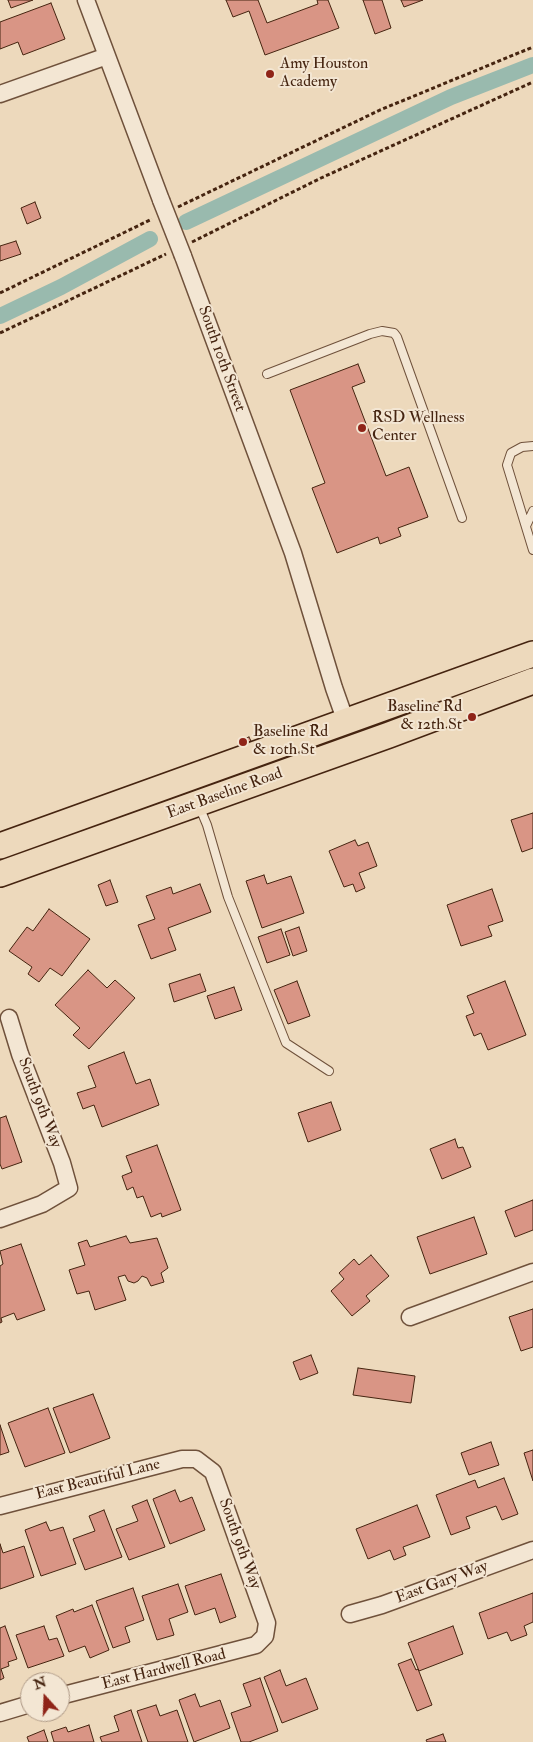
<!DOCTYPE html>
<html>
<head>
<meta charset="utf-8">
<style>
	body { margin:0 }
	#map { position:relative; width:533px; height:1742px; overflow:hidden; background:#edd9bc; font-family:"IM FELL Double Pica",serif }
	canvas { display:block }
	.north { position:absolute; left:20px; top:1672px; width:50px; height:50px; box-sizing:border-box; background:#f3e6d3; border:1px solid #ad9885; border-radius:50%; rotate:340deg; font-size:14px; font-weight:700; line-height:20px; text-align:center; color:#452410 }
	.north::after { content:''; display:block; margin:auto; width:18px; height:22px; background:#8f2418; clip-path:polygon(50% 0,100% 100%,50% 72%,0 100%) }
</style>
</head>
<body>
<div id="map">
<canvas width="533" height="1742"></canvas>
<div class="north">N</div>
</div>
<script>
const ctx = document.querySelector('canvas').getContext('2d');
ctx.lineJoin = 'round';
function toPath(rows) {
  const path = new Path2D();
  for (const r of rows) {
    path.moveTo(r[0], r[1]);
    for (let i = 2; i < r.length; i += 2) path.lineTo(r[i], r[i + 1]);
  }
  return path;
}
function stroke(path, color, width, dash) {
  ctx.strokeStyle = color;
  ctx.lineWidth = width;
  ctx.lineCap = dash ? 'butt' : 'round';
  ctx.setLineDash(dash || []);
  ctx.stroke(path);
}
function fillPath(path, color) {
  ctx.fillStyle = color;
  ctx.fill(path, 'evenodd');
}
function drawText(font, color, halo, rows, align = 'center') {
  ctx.font = font + ' "IM FELL Double Pica",serif';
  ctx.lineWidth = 4;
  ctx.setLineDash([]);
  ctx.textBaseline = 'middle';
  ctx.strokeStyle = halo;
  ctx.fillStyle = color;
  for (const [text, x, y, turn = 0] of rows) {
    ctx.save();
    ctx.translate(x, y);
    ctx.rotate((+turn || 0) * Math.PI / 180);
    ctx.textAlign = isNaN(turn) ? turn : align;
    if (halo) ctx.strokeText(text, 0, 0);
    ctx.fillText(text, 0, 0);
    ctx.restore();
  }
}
stroke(toPath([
	[186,222,451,97,533,65],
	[0,316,61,287,150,239]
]), '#99baae', 16);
const building = toPath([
	[8,0,33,0,11,8,8,0],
	[226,0,258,0,267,23,318,4,317,0,328,0,339,28,265,55,249,11,233,17,226,0],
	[363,0,382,0,391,28,375,34,363,0],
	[401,0,423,0,404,7,401,0],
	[51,3,65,39,23,55,18,42,0,49,0,22,51,3],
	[35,202,41,218,27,224,21,208,35,202],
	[16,241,21,254,0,261,0,246,16,241],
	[358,364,365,382,352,387,386,476,409,467,428,517,398,528,401,536,380,544,378,537,337,553,312,488,325,483,290,390,358,364],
	[249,737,251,741,240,745,239,741,249,737],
	[533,813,533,848,522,852,511,820,533,813],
	[355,840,358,846,368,842,377,866,359,873,365,888,356,892,353,884,344,887,329,851,355,840],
	[264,875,267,884,291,876,304,913,262,928,246,881,264,875],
	[110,880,118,902,106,906,98,885,110,880],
	[200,884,211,912,168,928,176,950,151,959,138,925,155,919,146,896,171,887,173,894,200,884],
	[492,889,503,921,488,926,492,936,461,946,447,905,492,889],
	[49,909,90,939,62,976,50,968,39,982,28,974,32,967,9,951,27,927,33,931,49,909],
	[299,927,307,951,293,956,285,932,299,927],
	[281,929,290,955,267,963,258,937,281,929],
	[88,970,107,988,115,980,135,998,89,1049,73,1035,80,1028,55,1005,88,970],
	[200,974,206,991,174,1002,169,984,200,974],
	[297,981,310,1016,288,1024,274,990,297,981],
	[505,981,526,1035,488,1050,481,1033,474,1036,466,1016,474,1013,467,996,505,981],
	[234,987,242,1010,215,1019,207,996,234,987],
	[124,1052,136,1084,150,1079,159,1105,102,1127,94,1105,83,1109,77,1093,96,1087,88,1066,124,1052],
	[331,1102,341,1130,308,1142,298,1113,331,1102],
	[6,1116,22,1162,2,1169,0,1164,0,1118,6,1116],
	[455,1139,458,1148,463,1147,471,1167,442,1179,430,1149,455,1139],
	[157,1145,181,1210,162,1217,161,1213,151,1217,143,1196,137,1198,133,1187,127,1190,122,1176,132,1172,126,1156,157,1145],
	[533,1200,533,1230,515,1237,505,1211,533,1200],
	[474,1217,487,1254,430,1274,417,1237,474,1217],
	[126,1236,130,1243,157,1238,168,1268,161,1273,164,1282,151,1286,147,1278,142,1276,138,1281,134,1283,128,1281,125,1275,118,1277,126,1300,95,1310,89,1291,77,1294,69,1270,85,1265,78,1243,87,1240,90,1247,126,1236],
	[21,1244,45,1310,17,1320,14,1313,1,1318,2,1322,0,1323,0,1266,3,1264,0,1251,21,1244],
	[371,1255,389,1276,366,1296,370,1301,352,1316,331,1291,344,1279,339,1273,354,1259,359,1265,371,1255],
	[533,1309,533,1347,521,1351,509,1317,533,1309],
	[311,1355,318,1373,300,1380,293,1362,311,1355],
	[358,1368,415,1376,411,1403,353,1395,358,1368],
	[93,1394,110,1438,70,1453,53,1408,93,1394],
	[48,1408,65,1453,25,1467,8,1423,48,1408],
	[0,1425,9,1452,0,1455,0,1425],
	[491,1442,499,1465,469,1475,461,1453,491,1442],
	[533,1450,533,1481,524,1453,533,1450],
	[504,1478,518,1514,502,1520,496,1506,466,1517,470,1528,451,1535,436,1495,475,1480,478,1488,504,1478],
	[175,1490,180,1502,192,1497,205,1530,170,1544,153,1499,175,1490],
	[147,1500,165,1547,129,1560,116,1529,138,1521,132,1506,147,1500],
	[417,1505,430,1537,403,1547,406,1555,394,1560,390,1550,368,1559,356,1529,417,1505],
	[104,1510,122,1557,85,1570,73,1539,95,1531,89,1516,104,1510],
	[46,1522,50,1531,63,1527,76,1564,41,1576,25,1530,46,1522],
	[0,1544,3,1553,24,1546,34,1577,0,1589,0,1544],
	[221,1574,236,1617,220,1623,215,1608,195,1615,185,1586,221,1574],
	[178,1584,188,1612,169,1619,174,1635,157,1640,142,1596,178,1584],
	[133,1588,144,1620,125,1627,130,1642,113,1648,96,1601,133,1588],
	[533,1593,533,1622,524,1626,527,1635,511,1641,507,1632,488,1639,479,1613,533,1593],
	[92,1605,109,1650,90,1658,85,1646,69,1652,56,1616,73,1609,74,1612,92,1605],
	[5,1626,17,1659,8,1662,9,1666,1,1669,4,1678,0,1680,0,1628,5,1626],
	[44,1626,49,1640,57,1638,64,1656,28,1668,16,1635,44,1626],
	[453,1626,463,1654,419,1671,408,1643,453,1626],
	[411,1659,416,1670,418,1669,432,1705,417,1711,398,1664,411,1659],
	[280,1670,286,1686,306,1678,318,1709,282,1723,264,1677,280,1670],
	[260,1678,278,1731,249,1742,241,1742,231,1713,251,1706,243,1684,260,1678],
	[195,1694,200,1707,220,1700,230,1728,194,1742,179,1700,195,1694],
	[156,1705,160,1716,177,1710,188,1742,148,1742,137,1711,156,1705],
	[131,1710,142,1742,102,1742,100,1737,119,1731,114,1716,131,1710],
	[89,1725,94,1742,54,1742,51,1732,66,1727,68,1732,89,1725],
	[44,1730,48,1742,29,1742,27,1737,44,1730],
	[443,1734,446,1742,427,1742,426,1740,443,1734]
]);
fillPath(building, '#d99585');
stroke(building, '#452410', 1);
const lane = toPath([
	[267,374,370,334,382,331,394,333,397,337,462,518],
	[533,446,522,447,511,453,507,465,533,550],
	[526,526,533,511],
	[199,806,207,825,228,897,286,1043,329,1071]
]);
const street = toPath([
	[86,0,161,200],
	[0,94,107,56],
	[183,256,293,553,334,688,346,722],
	[0,1219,42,1204,69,1188,62,1163,20,1054,9,1018],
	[410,1317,533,1272],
	[0,1506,182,1459,196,1459,213,1472,267,1623,265,1636,256,1645,60,1696],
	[350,1614,382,1605,533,1550],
	[0,1713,30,1704]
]);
const primary = toPath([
	[0,846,533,654],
	[0,874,389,735,533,681]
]);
stroke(lane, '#6f513b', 10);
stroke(street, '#6f513b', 19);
stroke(primary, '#452410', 28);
stroke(toPath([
	[178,207,380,110,533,47],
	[192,242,321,178,533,82],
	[0,293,152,219],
	[0,333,166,254]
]), '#452410', 3, [4, 2.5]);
stroke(lane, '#f3e6d3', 8);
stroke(street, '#f3e6d3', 16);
stroke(primary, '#edd9bc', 25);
const streetBridge = toPath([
	[161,200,183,256]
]);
stroke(streetBridge, '#6f513b', 19, []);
stroke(streetBridge, '#f3e6d3', 16);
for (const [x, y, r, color] of [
	[270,74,5,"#8f2418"],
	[362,428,5,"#8f2418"],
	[472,717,5,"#8f2418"],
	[243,742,5,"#8f2418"]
]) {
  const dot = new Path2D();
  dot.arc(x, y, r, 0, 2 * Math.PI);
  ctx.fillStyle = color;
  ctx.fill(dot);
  stroke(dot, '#f3e6d3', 2);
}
drawText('16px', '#452410', '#f3e6d3', [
	["Amy Houston",280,65],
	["Academy",280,83],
	["RSD Wellness",372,419],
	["Center",372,437],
	["Baseline Rd",462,708,"right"],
	["& 12th St",462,726,"right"],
	["Baseline Rd",253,733],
	["& 10th St",253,751]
], 'left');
drawText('16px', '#452410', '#f3e6d3', [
	["South 10th Street",221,359,70],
	["East Baseline Road",225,794,-20],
	["South 9th Way",39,1103,69],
	["East Beautiful Lane",98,1480,-14],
	["South 9th Way",239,1544,70],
	["East Gary Way",442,1583,-20],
	["East Hardwell Road",164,1670,-14]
]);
</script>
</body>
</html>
